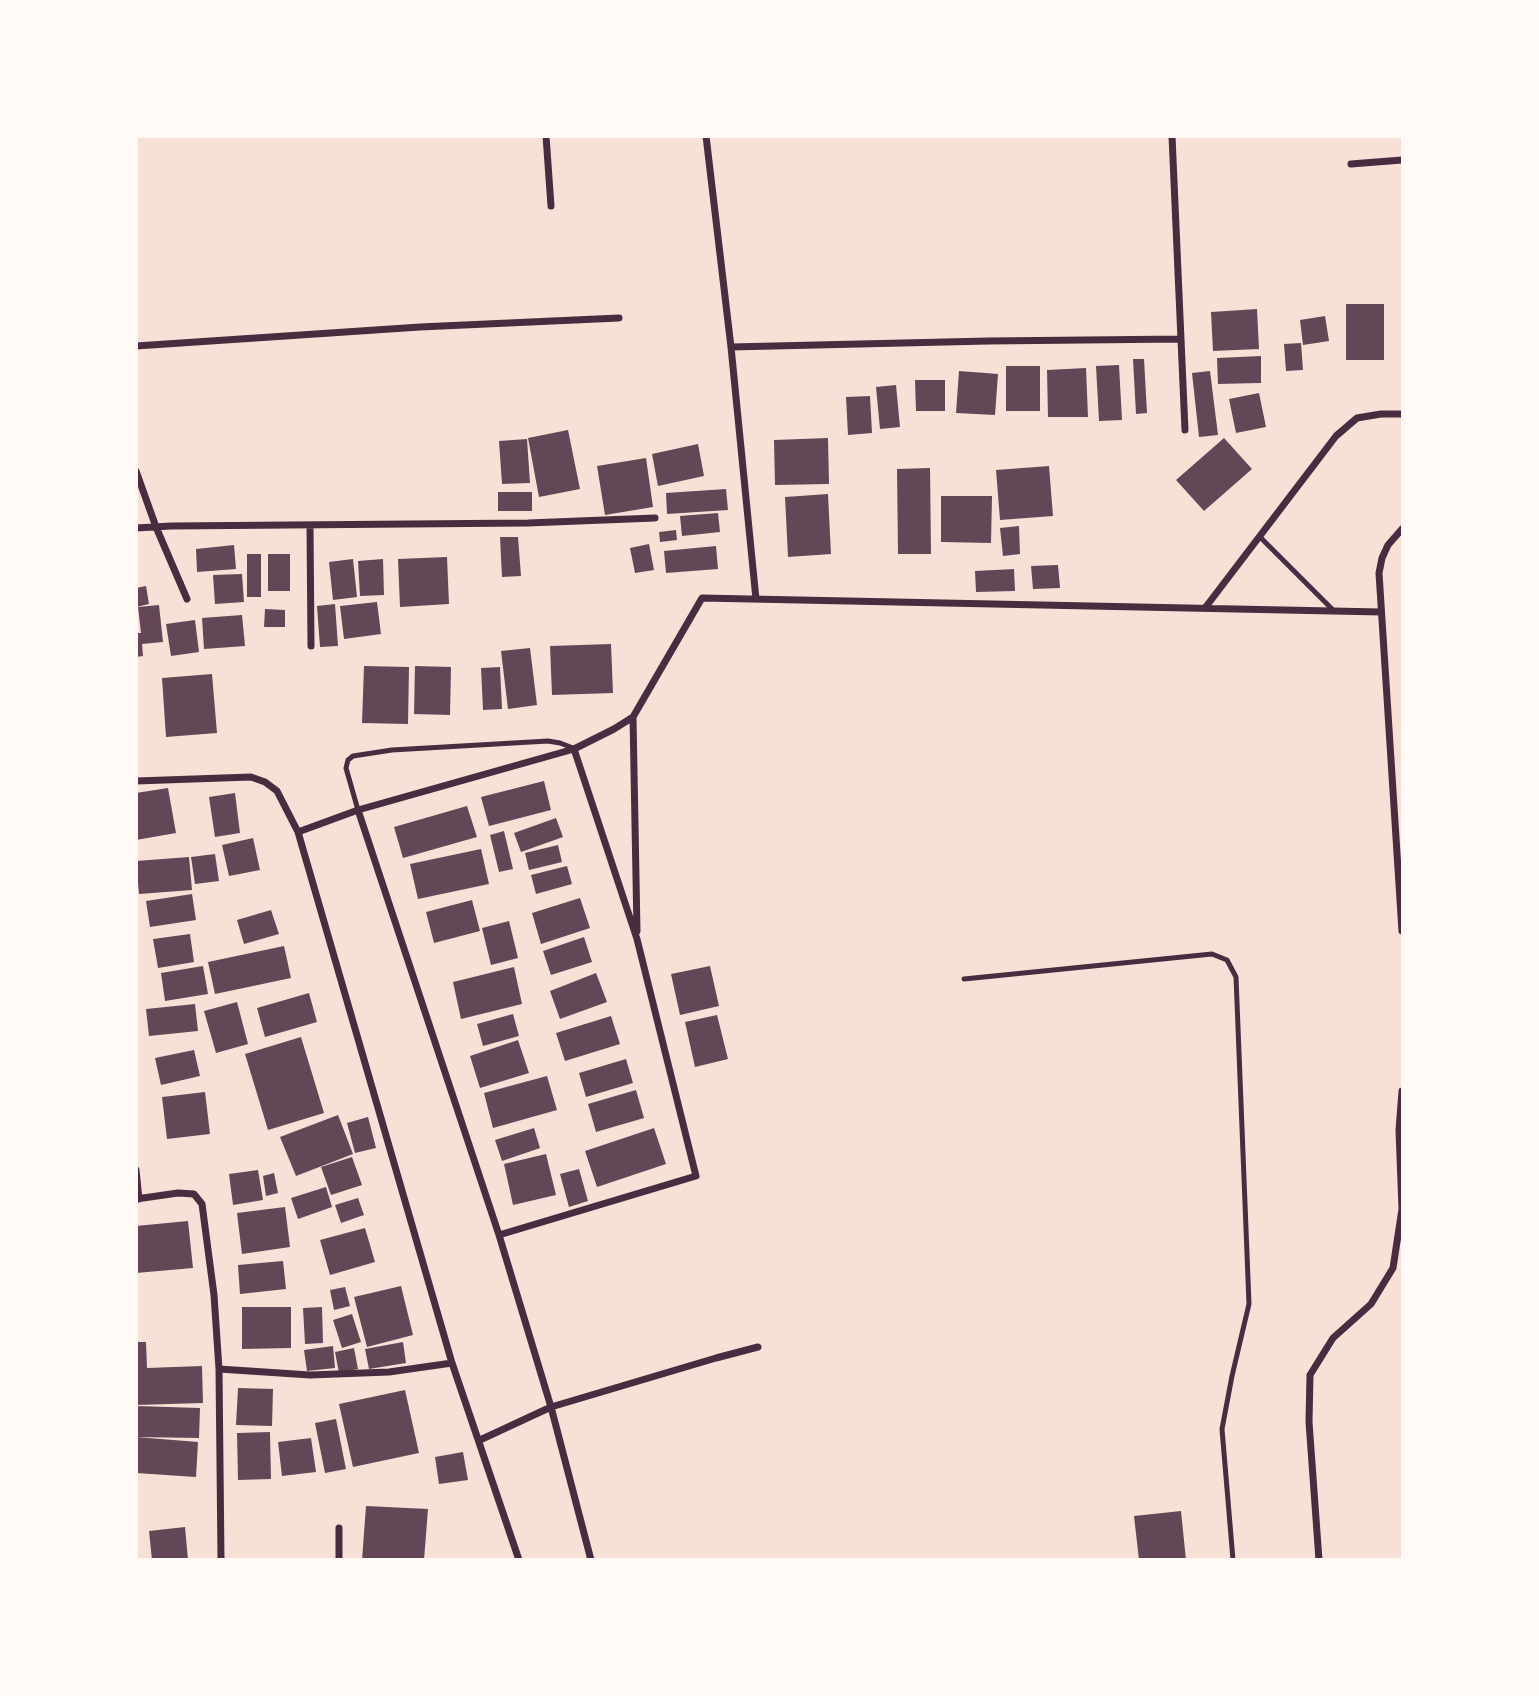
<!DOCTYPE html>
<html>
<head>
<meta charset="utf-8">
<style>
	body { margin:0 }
	#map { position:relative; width:1539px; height:1696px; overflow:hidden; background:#f7e1d7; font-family:"Asap Condensed",sans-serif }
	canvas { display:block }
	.frame { position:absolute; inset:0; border:138px solid #fffaf5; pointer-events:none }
</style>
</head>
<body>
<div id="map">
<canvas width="1539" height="1696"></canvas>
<div class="frame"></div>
</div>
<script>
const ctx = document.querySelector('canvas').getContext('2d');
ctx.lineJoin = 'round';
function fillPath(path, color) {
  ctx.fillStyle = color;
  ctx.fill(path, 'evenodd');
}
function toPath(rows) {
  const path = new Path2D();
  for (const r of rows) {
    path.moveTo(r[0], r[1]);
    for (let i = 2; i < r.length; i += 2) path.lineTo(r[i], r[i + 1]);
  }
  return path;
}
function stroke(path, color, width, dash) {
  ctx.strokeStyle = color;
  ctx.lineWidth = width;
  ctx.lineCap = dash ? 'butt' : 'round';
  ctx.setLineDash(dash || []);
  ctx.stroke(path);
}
fillPath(toPath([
	[1346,304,1384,304,1384,360,1346,360],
	[1257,309,1259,349,1213,351,1211,312],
	[1325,316,1329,341,1303,345,1300,320],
	[1301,343,1303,370,1286,371,1284,344],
	[1261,356,1261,383,1218,384,1217,358],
	[1133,359,1144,359,1147,413,1136,414],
	[1119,365,1122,420,1099,421,1096,366],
	[1006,366,1040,366,1040,411,1006,411],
	[1086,368,1088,417,1048,417,1047,370],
	[959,371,998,374,995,415,956,413],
	[1210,371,1218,435,1199,437,1192,373],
	[915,380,945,380,945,411,916,411],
	[896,385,900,427,880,429,876,387],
	[1259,393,1266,427,1236,433,1229,399],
	[870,396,872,433,848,435,846,397],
	[568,430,580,489,539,497,528,438],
	[828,438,829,484,775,485,774,440],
	[1224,438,1252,469,1204,511,1176,480],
	[527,439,530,483,502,484,499,441],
	[698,444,704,476,658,486,652,454],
	[646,458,653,507,605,515,597,466],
	[1049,466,1053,516,1000,520,996,470],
	[930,468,931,554,898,554,897,469],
	[726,489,728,510,667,514,666,493],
	[498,492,532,492,532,511,498,511],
	[828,494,831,554,788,557,785,497],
	[941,496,992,496,991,543,941,542],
	[718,513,720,532,682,536,680,516],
	[1019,526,1020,554,1003,556,1000,528],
	[676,530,677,540,660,542,659,532],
	[500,537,518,537,521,576,502,577],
	[649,544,654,570,635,573,630,548],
	[234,545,236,569,197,572,196,549],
	[716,546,718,569,666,573,664,551],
	[247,554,261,554,261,597,247,597],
	[268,554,290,554,290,591,268,591],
	[447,557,449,604,400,607,398,559],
	[353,559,357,597,333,600,329,562],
	[383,559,384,595,360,596,358,561],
	[1058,565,1060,588,1033,589,1031,566],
	[1014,569,1015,591,976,592,975,571],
	[242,574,244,602,215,604,213,575],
	[146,586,149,604,136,607,136,588],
	[377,602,381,634,344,639,340,606],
	[335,604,338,646,320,647,317,606],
	[159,605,163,642,142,644,143,656,136,657,136,633,141,633,138,607],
	[265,609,285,610,285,627,264,627],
	[242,615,245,646,204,649,202,618],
	[195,620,199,652,171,656,166,624],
	[611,644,613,693,552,695,550,646],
	[530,648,537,705,508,709,501,651],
	[364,666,409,667,408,724,362,723],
	[415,666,451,667,450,715,414,714],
	[500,667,502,709,483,710,481,668],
	[212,674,217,733,166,737,162,678],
	[544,781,551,810,489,826,481,797],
	[168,788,176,833,136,840,136,793],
	[235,793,240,833,215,837,209,797],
	[467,806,477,837,403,858,394,827],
	[556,818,563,837,521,852,514,833],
	[504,831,513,869,499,872,490,835],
	[253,838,260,870,229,876,222,845],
	[558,845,562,862,529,870,525,853],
	[481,849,489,884,418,899,410,864],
	[215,854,219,881,195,884,191,857],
	[189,857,192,890,139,894,136,861],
	[567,866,572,884,536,894,531,875],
	[192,894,196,920,150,927,146,901],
	[580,898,590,928,541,944,532,913],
	[472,900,480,931,434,943,426,912],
	[271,910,279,934,244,944,237,920],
	[509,921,518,958,491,965,482,928],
	[190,934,194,962,158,968,153,939],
	[584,937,592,962,551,975,543,951],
	[284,946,291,978,215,994,208,962],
	[203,966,208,994,165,1001,161,973],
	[710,966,719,1006,680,1015,671,974],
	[514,967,522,1004,461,1019,453,982],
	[596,973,607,1002,560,1019,550,991],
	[309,993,317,1022,265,1037,257,1008],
	[237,1002,248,1044,216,1053,204,1011],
	[195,1004,198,1031,149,1036,146,1009],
	[513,1014,519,1036,483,1046,477,1024],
	[717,1015,728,1059,695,1067,685,1022],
	[611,1016,620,1044,565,1061,556,1033],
	[301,1037,324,1113,268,1130,245,1054],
	[518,1040,529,1073,480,1088,470,1056],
	[194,1050,200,1076,161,1085,155,1058],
	[626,1059,633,1083,586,1097,579,1073],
	[547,1076,557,1110,493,1128,484,1093],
	[636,1090,644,1118,596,1132,588,1104],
	[205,1092,210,1134,167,1139,162,1097],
	[338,1115,353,1154,296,1176,280,1137],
	[368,1117,376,1148,355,1153,347,1123],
	[534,1128,540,1148,502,1161,495,1140],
	[654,1128,666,1164,597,1187,585,1151],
	[546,1154,556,1195,513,1205,504,1164],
	[352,1157,362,1185,331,1195,321,1167],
	[579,1169,588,1201,569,1207,560,1174],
	[258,1170,263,1200,233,1205,229,1174],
	[274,1173,278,1193,266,1196,263,1176],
	[326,1187,332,1207,298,1219,291,1198],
	[358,1198,364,1215,341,1223,335,1205],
	[285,1207,290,1247,242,1254,237,1213],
	[188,1221,193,1268,136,1273,136,1226],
	[365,1228,375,1262,330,1275,320,1240],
	[283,1261,286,1289,240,1294,238,1265],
	[401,1286,413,1335,367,1347,354,1297],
	[345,1287,350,1306,334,1310,330,1290],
	[242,1307,291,1307,291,1348,242,1349],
	[322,1307,323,1343,305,1344,303,1308],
	[352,1314,361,1342,342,1348,333,1320],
	[136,1342,146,1342,147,1368,202,1366,203,1403,136,1405],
	[403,1342,406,1363,369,1369,365,1349],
	[333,1346,335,1368,307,1371,304,1350],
	[354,1348,358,1369,339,1373,335,1352],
	[238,1388,273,1389,272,1426,236,1425],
	[405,1390,419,1453,353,1467,339,1404],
	[136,1406,200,1408,199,1438,136,1437],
	[336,1419,346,1469,325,1473,315,1423],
	[270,1432,271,1479,238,1480,237,1433],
	[136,1437,198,1442,196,1477,136,1473],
	[311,1438,316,1472,282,1476,278,1442],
	[463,1452,468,1480,439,1484,435,1457],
	[366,1506,428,1509,424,1560,362,1560],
	[1181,1511,1186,1560,1139,1560,1134,1516],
	[185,1527,188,1560,152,1560,149,1531]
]), '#644757');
stroke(toPath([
	[1259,536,1333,610],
	[358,810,346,768,348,760,353,756,392,750,548,741,560,743,573,748],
	[964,979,1212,954,1227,960,1236,977,1249,1304,1232,1376,1222,1429,1233,1560]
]), '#4a2c40', 5);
stroke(toPath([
	[546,136,551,206],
	[706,136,731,347,756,599],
	[1172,136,1185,430],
	[1351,164,1402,160],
	[136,346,420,327,619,318],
	[731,347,988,341,1181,339],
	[136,471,156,527,187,599],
	[310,525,311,646],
	[136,528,171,526,528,523,655,518],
	[1402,529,1388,545,1382,558,1379,573,1402,931],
	[1205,608,1336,436,1357,418,1381,414,1402,414],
	[633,717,637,931],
	[136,781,251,777,265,782,277,791,298,832,452,1363,519,1560],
	[358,810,499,1235,551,1407,591,1560],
	[298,832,358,810,574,749,614,729,633,717,702,598,1381,612],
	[136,1170,139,1199],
	[136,1199,178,1193,194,1194,202,1204,214,1295,219,1369,221,1560],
	[499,1235,696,1176,637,939,574,749],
	[219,1369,310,1375,389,1372,452,1363],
	[480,1440,551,1407,716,1358,758,1347],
	[339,1528,339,1560],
	[1319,1560,1309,1422,1310,1375,1333,1338,1371,1304,1393,1268,1402,1209,1399,1130,1402,1091]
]), '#4a2c40', 7);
</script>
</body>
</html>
